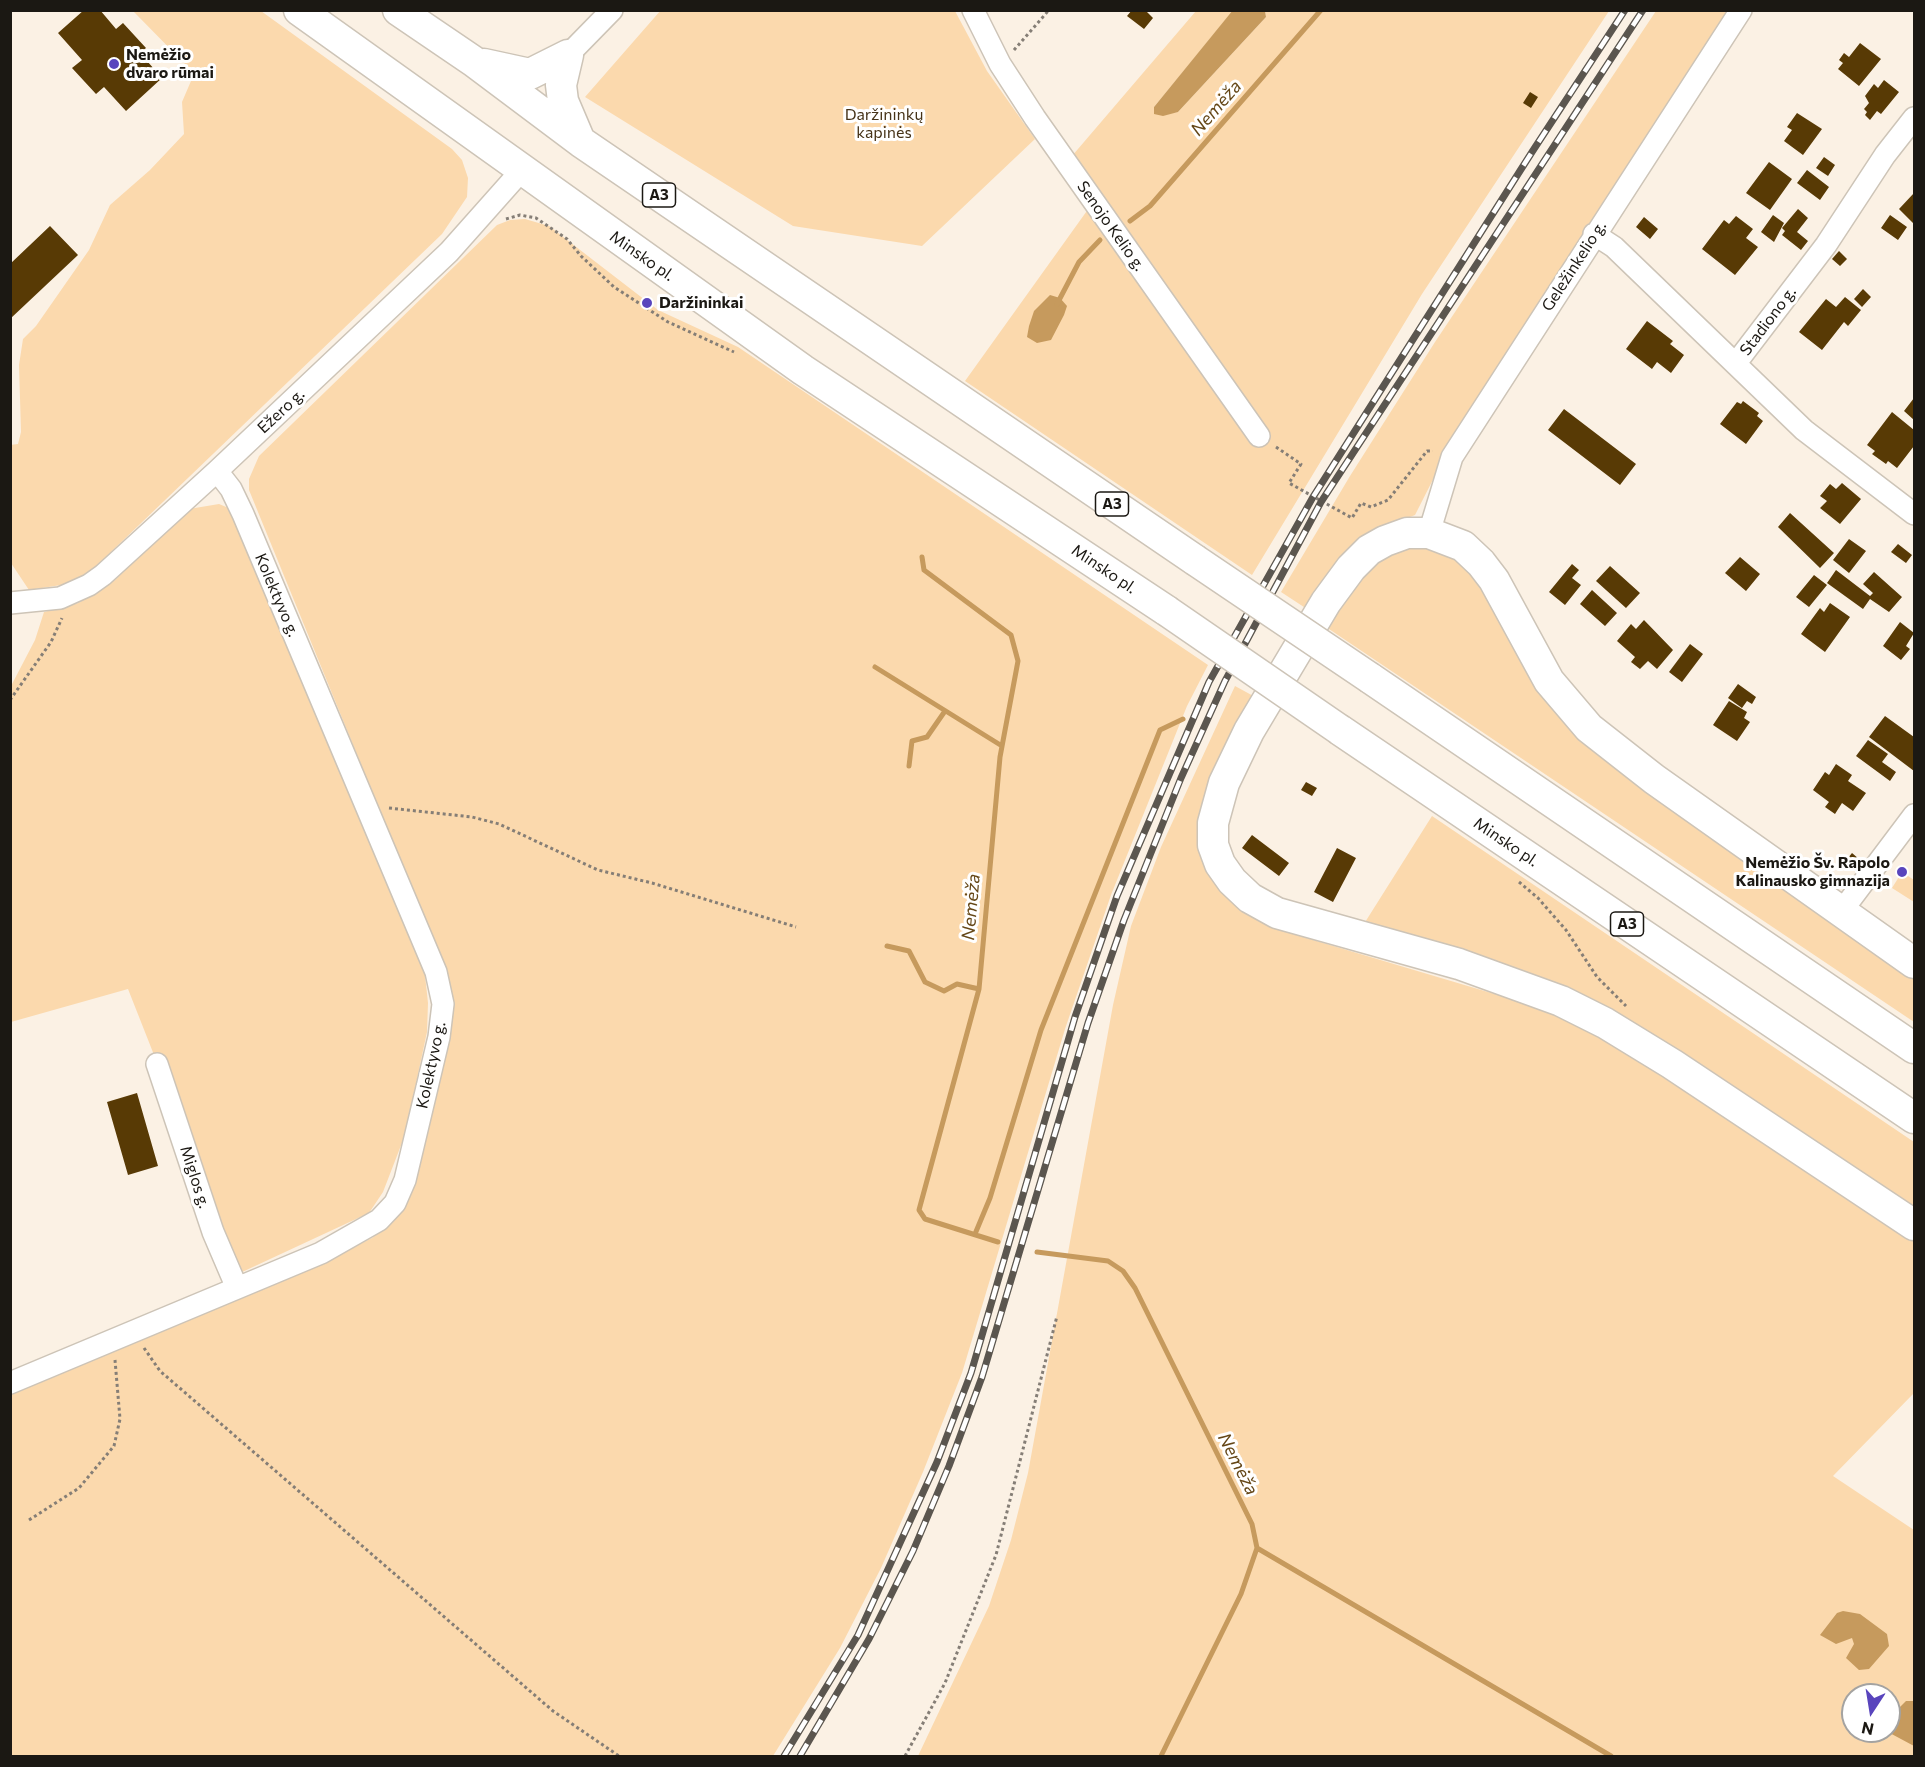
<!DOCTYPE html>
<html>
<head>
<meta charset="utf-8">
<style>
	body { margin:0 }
	#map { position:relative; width:1925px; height:1767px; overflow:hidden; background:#fbf1e4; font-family:Commissioner,sans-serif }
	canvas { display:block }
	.frame { position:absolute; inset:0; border:12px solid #1b1813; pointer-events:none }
	.north { position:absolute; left:1841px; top:1683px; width:60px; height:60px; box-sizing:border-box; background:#fff; border:2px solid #a4a3a1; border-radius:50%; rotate:192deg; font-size:16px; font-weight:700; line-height:24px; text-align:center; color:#1b1813 }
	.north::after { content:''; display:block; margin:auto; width:21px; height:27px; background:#5945bd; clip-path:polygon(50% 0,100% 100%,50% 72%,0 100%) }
</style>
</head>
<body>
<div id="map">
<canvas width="1925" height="1767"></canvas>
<div class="frame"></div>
<div class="north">N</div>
</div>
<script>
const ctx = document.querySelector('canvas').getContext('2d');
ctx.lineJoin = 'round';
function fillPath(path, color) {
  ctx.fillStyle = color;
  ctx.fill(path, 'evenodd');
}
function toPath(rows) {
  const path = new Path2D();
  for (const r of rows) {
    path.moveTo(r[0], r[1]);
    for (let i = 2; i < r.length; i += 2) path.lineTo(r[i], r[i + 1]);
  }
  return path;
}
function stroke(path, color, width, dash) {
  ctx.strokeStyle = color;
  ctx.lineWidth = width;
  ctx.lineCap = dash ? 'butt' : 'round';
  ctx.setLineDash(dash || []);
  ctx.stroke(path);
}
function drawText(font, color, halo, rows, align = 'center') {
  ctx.font = font + ' Commissioner,sans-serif';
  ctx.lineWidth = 6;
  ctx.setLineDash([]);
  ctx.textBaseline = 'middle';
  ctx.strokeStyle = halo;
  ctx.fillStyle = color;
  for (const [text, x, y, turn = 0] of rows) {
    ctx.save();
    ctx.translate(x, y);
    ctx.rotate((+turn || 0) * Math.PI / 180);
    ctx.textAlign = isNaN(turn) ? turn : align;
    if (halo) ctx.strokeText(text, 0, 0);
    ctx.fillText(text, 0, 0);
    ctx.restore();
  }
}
fillPath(toPath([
	[661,10,955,11,987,71,1035,139,922,246,793,226,585,97],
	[133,11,261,11,452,149,462,160,468,178,467,197,442,234,87,575,61,585,29,590,11,563,10,445,18,444,21,432,19,365,23,339,36,326,89,250,110,205,150,170,184,134,182,102,191,81,187,66],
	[1196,11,1233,11,1154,107,1154,114,1178,112,1266,17,1265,11,1609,11,1422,294,1252,575,965,381,1099,194,1072,156],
	[1656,11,1731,11,1451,444,1415,515,1385,527,1310,611,1281,592,1350,476,1435,342],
	[525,219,549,226,658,310,738,347,1208,665,1187,706,1111,895,1065,1029,962,1373,923,1472,881,1568,840,1648,773,1756,11,1756,11,1393,330,1259,372,1238,394,1221,410,1195,419,1167,448,1035,440,958,249,490,249,479,259,456,497,225,510,220],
	[219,504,236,511,425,975,428,1003,427,1032,405,1135,383,1192,369,1213,240,1273,128,989,11,1022,11,686,35,640,44,612,78,603,115,580,189,509],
	[1410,544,1441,547,1476,575,1540,687,1914,976,1914,1022,1323,625,1372,563],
	[1235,686,1257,698,1208,794,1248,913,1283,931,1535,1006,1582,1027,1635,1057,1914,1241,1914,1393,1833,1476,1914,1530,1914,1756,918,1756,989,1606,1011,1540,1028,1473,1113,1005,1131,926,1161,847],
	[1853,1695,1889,1695,1889,1731,1853,1731],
	[1432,816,1914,1142,1914,1209,1637,1026,1362,927],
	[1902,872,1914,880,1914,902,1892,888]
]), '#fbd9ad');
fillPath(toPath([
	[1233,10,1265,11,1266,17,1178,112,1163,116,1154,114,1154,107],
	[1050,295,1060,298,1067,306,1064,315,1051,340,1037,343,1027,337,1029,326,1034,311],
	[1843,1611,1860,1614,1887,1634,1889,1646,1869,1669,1859,1670,1846,1658,1854,1644,1852,1638,1836,1644,1820,1635,1837,1613],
	[1906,1701,1914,1701,1914,1746,1886,1731,1889,1731,1889,1718]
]), '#c69a5d');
stroke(toPath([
	[1130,221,1150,206,1321,10],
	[1057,304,1079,262,1100,240],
	[922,557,924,570,1011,635,1018,661,1000,757,979,989,919,1210,925,1219,998,1242],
	[875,667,1002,746],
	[909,766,912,741,927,737,945,711],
	[887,946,909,951,925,982,944,991,957,984,979,989],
	[975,1234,990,1198,1041,1030,1160,730,1183,719],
	[1037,1252,1108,1261,1123,1271,1135,1288,1252,1524,1257,1548,1241,1594,1161,1756],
	[1257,1548,1611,1756]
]), '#c69a5d', 5);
fillPath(toPath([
	[84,10,100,10,116,29,123,23,146,48,140,53,162,78,126,111,104,87,96,94,72,68,82,60,58,33],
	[1132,10,1145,10,1153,18,1144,29,1127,16],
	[1860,43,1881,59,1859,86,1838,69,1843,63,1839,60,1844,53,1849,57],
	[1884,80,1899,92,1881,114,1877,111,1870,120,1865,115,1867,112,1864,109,1869,103,1865,96,1874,84,1878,88],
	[1530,92,1538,97,1531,108,1523,103],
	[1797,113,1822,129,1803,155,1784,141,1792,130,1787,127],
	[1824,157,1835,165,1828,176,1816,168],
	[1769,162,1792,179,1770,210,1746,193],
	[1807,170,1829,187,1820,200,1797,183],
	[1914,193,1914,224,1899,209],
	[1798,209,1808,218,1797,232,1808,241,1801,250,1782,235,1785,231,1782,228],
	[1773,215,1784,223,1774,242,1761,232],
	[1890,215,1907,227,1898,240,1881,228],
	[1736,216,1753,229,1746,238,1758,247,1735,275,1702,249,1724,220,1729,224],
	[1644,217,1658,229,1650,239,1636,227],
	[50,226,78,255,10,319,10,264],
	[1839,251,1847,259,1840,266,1832,259],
	[1863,289,1871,297,1862,307,1854,299],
	[1845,297,1861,310,1848,326,1844,322,1822,350,1799,332,1826,299,1836,307],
	[1647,321,1673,341,1670,344,1684,355,1671,373,1657,362,1652,369,1626,349],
	[1914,398,1914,420,1904,411],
	[1743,401,1759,413,1757,416,1763,421,1746,444,1720,424,1737,402,1741,404],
	[1564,409,1636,464,1620,485,1548,430],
	[1892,412,1914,430,1914,446,1897,468,1888,461,1886,464,1872,454,1875,451,1867,445],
	[1842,483,1861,499,1840,524,1820,508,1827,501,1820,496,1830,484,1836,489],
	[1790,513,1834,553,1820,568,1778,527],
	[1849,539,1866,551,1849,573,1833,560],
	[1898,544,1912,555,1906,563,1891,552],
	[1740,557,1760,574,1746,591,1725,573],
	[1572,564,1579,570,1572,578,1581,585,1565,605,1549,592],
	[1610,566,1640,593,1626,608,1596,581],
	[1836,570,1870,596,1873,593,1863,584,1874,572,1902,597,1889,612,1870,599,1863,609,1827,583],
	[1814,575,1827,585,1809,607,1796,597],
	[1592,590,1617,613,1605,626,1580,604],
	[1830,603,1850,617,1825,652,1801,634,1820,608,1824,612],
	[1644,620,1673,650,1657,669,1648,661,1640,669,1631,662,1635,657,1617,641,1631,624,1636,629],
	[1900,622,1914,633,1906,646,1910,649,1901,660,1883,646],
	[1690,644,1703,654,1682,682,1669,672],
	[1738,684,1756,697,1752,704,1747,701,1742,708,1728,698],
	[1729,701,1747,712,1744,718,1750,722,1737,741,1713,725],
	[1885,716,1914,737,1914,771,1869,737],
	[1868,740,1888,754,1882,762,1896,772,1890,781,1856,756],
	[1836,764,1852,775,1848,781,1866,793,1853,811,1842,803,1835,814,1825,807,1829,802,1813,790,1825,772,1829,775],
	[1306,782,1317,788,1312,796,1301,790],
	[1252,835,1289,863,1279,876,1242,848],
	[1337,848,1356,858,1333,902,1314,892],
	[1852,853,1859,859,1851,869,1844,863],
	[137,1093,158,1166,128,1175,107,1102]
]), '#583a05');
const minor = toPath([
	[973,10,1000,64,1035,118,1259,436],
	[568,55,612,10],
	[1594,234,1614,247,1804,430,1914,514],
	[1736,363,1826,245,1885,155,1914,118],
	[1429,533,1452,457,1741,10],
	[10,603,60,598,89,585,103,575,217,471,449,252,521,171],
	[1841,912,1914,815],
	[157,1064,213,1232,237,1288],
	[10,1383,321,1253,379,1220,395,1203,405,1180,439,1037,443,1004,436,972,243,514,231,489,217,471]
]);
const highway = toPath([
	[299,10,803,370,1167,611],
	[398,10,473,61,581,142,1195,560],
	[568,55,561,85,563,101,580,141],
	[484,64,530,74,568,55],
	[1370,678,1914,1048],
	[1340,730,1914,1118],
	[1914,963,1654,779,1589,728,1549,681,1494,580,1481,563,1463,546,1429,533,1407,533,1385,541,1369,550,1351,568,1326,602,1249,731,1224,783,1213,823,1213,845,1220,864,1232,881,1250,898,1277,913,1459,964,1561,1001,1605,1023,1672,1064,1914,1225]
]);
stroke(minor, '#cdc4b7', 24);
stroke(highway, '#cdc4b7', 33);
stroke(toPath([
	[1014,50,1049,10],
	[506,219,520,215,536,218,567,239,581,256,614,287,668,322,734,352],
	[1276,447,1301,464,1289,483,1352,518,1361,503,1371,507,1388,500,1427,451,1433,451],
	[10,700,51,642,62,618],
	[389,808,472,817,499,824,598,870,652,883,796,927],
	[1519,882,1538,898,1566,930,1597,977,1626,1006],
	[144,1348,160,1371,553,1711,619,1756],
	[29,1520,79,1488,114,1446,120,1419,115,1360],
	[905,1756,945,1683,996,1555,1057,1316]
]), '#857e76', 3, [3, 3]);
stroke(minor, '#fff', 21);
stroke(highway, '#fff', 30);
const rail = toPath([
	[784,1756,858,1635,937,1462,971,1373,1075,1017,1117,896,1209,682,1313,497,1532,152,1625,10],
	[800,1756,869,1639,913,1551,949,1466,982,1377,1088,1023,1124,920,1181,778,1225,681,1321,502,1643,10]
]);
stroke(rail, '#5b564f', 7);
stroke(rail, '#fff', 4.5, [14]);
const highwayBridge = toPath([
	[1195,560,1370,678],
	[1167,611,1340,730]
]);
stroke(highwayBridge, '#cdc4b7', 33, []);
stroke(highwayBridge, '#fff', 30);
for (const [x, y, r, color] of [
	[114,64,6,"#5945bd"],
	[647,303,6,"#5945bd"],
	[1902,872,6,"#5945bd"]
]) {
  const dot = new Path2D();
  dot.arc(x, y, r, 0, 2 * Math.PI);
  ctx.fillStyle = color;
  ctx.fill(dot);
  stroke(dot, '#fff', 2);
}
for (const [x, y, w] of [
	[659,195,33],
	[1112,504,33],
	[1627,924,33]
]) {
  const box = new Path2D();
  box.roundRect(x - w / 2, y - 12, w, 24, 4.5);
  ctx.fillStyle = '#fff';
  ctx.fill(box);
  stroke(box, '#1b1813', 1.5);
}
drawText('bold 15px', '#1b1813', null, [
	["A3",659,195],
	["A3",1112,504],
	["A3",1627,924]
]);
drawText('bold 16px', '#1b1813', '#fff', [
	["Nemėžio",126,55],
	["dvaro rūmai",126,73],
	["Daržininkai",659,303],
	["Nemėžio Šv. Rapolo",1890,863,"right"],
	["Kalinausko gimnazija",1890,881,"right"]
], 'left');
drawText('16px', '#463318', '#fff', [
	["Daržininkų",884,115],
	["kapinės",884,133]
]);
drawText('16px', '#1b1813', '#fff', [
	["Senojo Kelio g.",1111,226,55],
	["Minsko pl.",642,256,35],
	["Geležinkelio g.",1574,266,-57],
	["Stadiono g.",1768,321,-53],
	["Ežero g.",281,411,-43],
	["Minsko pl.",1104,569,34],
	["Kolektyvo g.",277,595,67],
	["Minsko pl.",1506,842,34],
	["Kolektyvo g.",431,1065,-78],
	["Miglos g.",195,1177,72]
]);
drawText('italic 18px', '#654717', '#fff', [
	["Nemėža",1216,108,-49],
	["Nemėža",971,907,-85],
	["Nemėža",1238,1464,63]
]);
</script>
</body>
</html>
